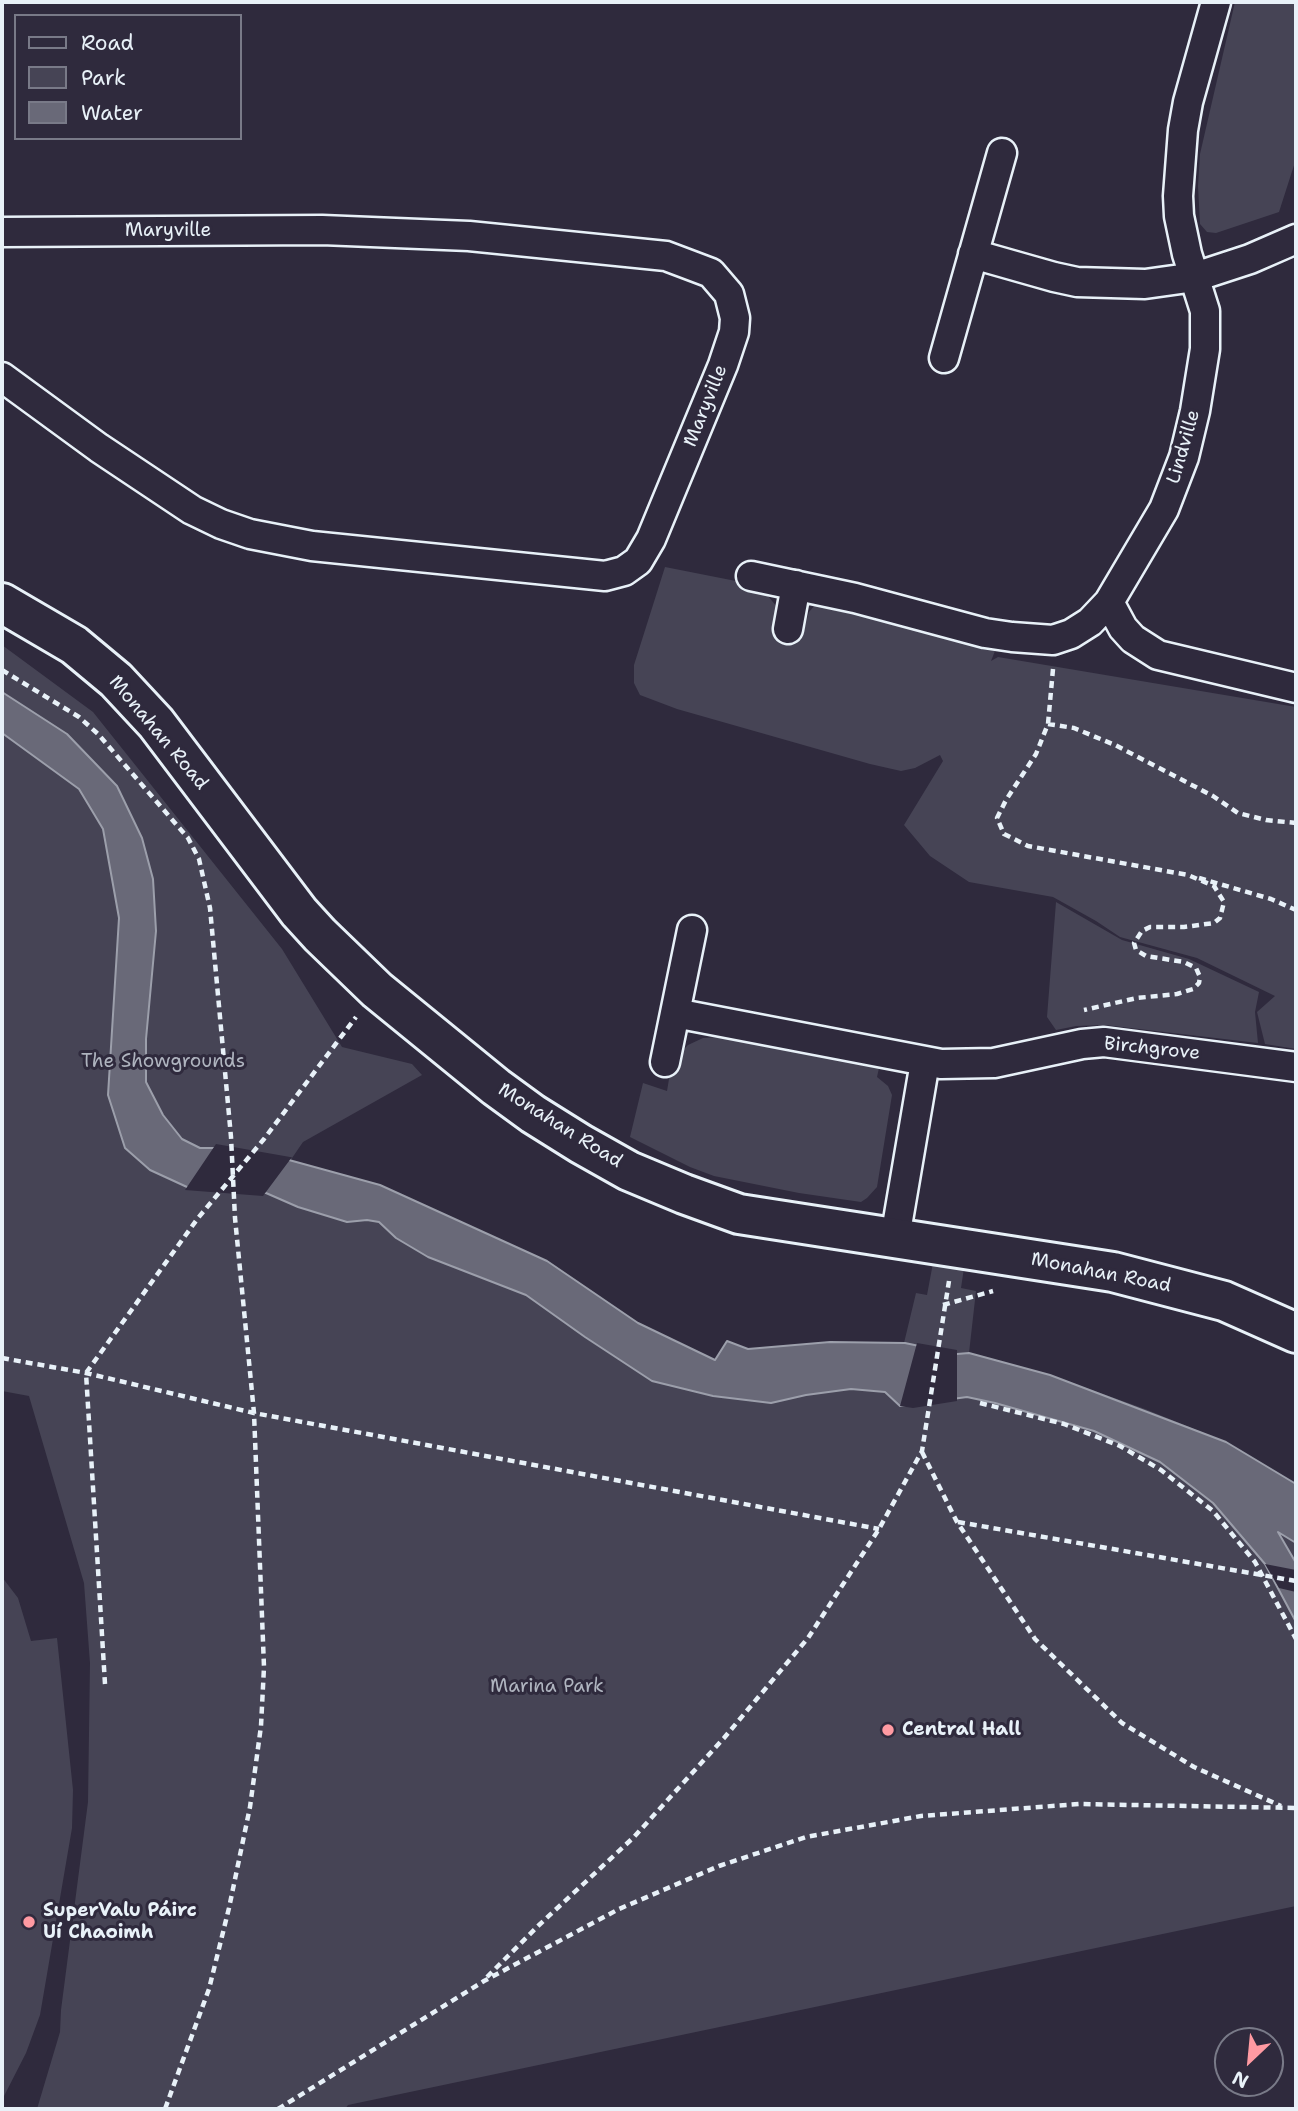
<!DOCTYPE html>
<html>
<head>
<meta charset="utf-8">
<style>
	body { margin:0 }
	#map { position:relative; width:1298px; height:2111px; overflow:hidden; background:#2f2a3d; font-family:"Shantell Sans",sans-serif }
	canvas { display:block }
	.frame { position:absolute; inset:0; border:4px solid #e8f1f8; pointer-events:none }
	.legend { position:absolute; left:14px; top:14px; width:228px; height:126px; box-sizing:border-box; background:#2f2a3d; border:2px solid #797a88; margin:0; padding:9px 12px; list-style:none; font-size:21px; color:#e8f1f8 }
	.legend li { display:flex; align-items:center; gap:14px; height:35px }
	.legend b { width:35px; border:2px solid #797a88 }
	.north { position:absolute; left:1214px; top:2027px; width:70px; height:70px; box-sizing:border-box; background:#2f2a3d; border:2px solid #797a88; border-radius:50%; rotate:206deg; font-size:19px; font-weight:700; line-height:28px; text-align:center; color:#e8f1f8 }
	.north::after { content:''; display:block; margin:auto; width:24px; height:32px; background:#ff9aa2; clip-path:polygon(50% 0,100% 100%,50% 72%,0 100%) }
</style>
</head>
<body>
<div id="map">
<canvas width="1298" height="2111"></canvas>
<div class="frame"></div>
<ul class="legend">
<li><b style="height:9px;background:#2f2a3d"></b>Road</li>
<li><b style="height:19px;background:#464455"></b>Park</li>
<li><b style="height:19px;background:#696978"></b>Water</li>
</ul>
<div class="north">N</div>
</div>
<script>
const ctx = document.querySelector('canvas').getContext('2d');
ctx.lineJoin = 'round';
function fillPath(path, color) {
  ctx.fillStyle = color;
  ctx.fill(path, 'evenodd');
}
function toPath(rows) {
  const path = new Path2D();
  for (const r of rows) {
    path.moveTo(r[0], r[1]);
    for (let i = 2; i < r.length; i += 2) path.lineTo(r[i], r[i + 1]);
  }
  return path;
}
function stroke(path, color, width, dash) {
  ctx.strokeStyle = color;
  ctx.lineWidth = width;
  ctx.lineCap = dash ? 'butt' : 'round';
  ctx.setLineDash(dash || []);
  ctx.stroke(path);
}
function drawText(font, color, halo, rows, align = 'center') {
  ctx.font = font + ' "Shantell Sans",sans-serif';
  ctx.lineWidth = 6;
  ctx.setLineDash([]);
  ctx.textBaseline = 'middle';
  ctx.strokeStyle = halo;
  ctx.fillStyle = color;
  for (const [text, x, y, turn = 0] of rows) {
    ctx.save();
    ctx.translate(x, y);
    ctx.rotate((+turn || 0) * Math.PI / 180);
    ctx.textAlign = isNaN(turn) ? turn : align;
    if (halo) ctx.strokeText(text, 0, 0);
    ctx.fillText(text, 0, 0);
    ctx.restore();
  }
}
fillPath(toPath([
	[1235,2,1296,2,1296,159,1279,212,1216,233,1207,232,1200,224,1198,186,1200,154],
	[665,567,746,583,759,593,768,596,777,607,773,635,801,640,809,612,815,605,822,603,995,651,991,661,998,657,1296,707,1296,1049,1265,1044,1257,1012,1275,996,1197,958,1120,937,1096,921,1053,897,969,882,930,856,904,825,943,761,940,755,915,768,901,771,870,764,677,709,640,695,634,683,634,665],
	[2,645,93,712,282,949,342,1047,412,1064,422,1075,303,1142,290,1161,380,1185,547,1261,638,1323,715,1360,727,1341,748,1349,830,1342,904,1343,916,1293,927,1295,933,1263,964,1268,961,1288,976,1291,969,1353,1050,1375,1145,1409,1226,1442,1296,1484,1296,1906,348,2105,345,2109,37,2109,60,2032,61,2010,88,1802,90,1663,84,1583,29,1396,2,1391],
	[1056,902,1122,940,1189,959,1259,992,1255,1012,1258,1043,1105,1025,1076,1026,1056,1030,1047,1017],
	[720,1037,879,1068,877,1077,888,1086,892,1095,877,1187,867,1198,861,1202,799,1193,714,1176,690,1167,630,1137,643,1083,667,1091,670,1073,679,1054,688,1045,703,1038],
	[2,1577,18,1598,31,1641,57,1638,73,1790,72,1828,40,2015,26,2053,2,2100]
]), '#464455');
const water = toPath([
	[2,692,67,734,117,786,142,838,153,879,156,931,146,1039,146,1082,163,1115,182,1139,200,1148,214,1148,289,1160,380,1185,547,1261,638,1323,715,1360,727,1341,748,1349,830,1342,905,1343,957,1354,969,1353,1050,1375,1226,1442,1296,1484,1296,1543,1278,1532,1296,1563,1296,1622,1265,1564,1213,1503,1160,1462,1094,1431,995,1403,967,1397,900,1406,885,1392,851,1389,806,1395,771,1403,713,1396,652,1381,585,1337,526,1295,428,1257,396,1238,379,1222,367,1220,347,1222,298,1207,266,1193,187,1187,150,1170,125,1148,108,1095,119,918,103,829,79,789,2,733,2,692]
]);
fillPath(water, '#696978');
stroke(water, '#9c9fab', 2);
fillPath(toPath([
	[216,1144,290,1157,292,1157,263,1196,185,1190],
	[917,1343,957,1350,957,1401,913,1408,900,1406],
	[1265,1564,1296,1570,1296,1592,1279,1588]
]), '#2f2a3d');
const street = toPath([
	[2,232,322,230,469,236,666,256,711,273,729,294,735,318,734,332,723,365,651,539,638,561,624,571,605,576,312,546,250,534,221,524,192,510,99,448,2,377],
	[973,254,1054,277,1077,282,1145,284,1195,277,1250,259,1296,239],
	[944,358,1002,153],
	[751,576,855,598,985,633,1012,637,1053,640,1071,634,1090,622,1109,602,1123,628,1133,639,1158,655,1296,688],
	[1109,602,1164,509,1184,457,1195,411,1205,349,1205,311,1187,254,1179,216,1178,196,1183,130,1188,102,1216,2],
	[788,629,796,585],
	[675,1013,941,1064,994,1063,1082,1044,1104,1042,1296,1067],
	[665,1062,692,930],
	[895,1238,925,1062]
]);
const secondary = toPath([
	[2,603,74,645,116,680,156,723,299,912,320,935,377,990,496,1087,533,1114,581,1144,629,1171,684,1194,739,1214,1113,1272,1224,1301,1296,1333]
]);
stroke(street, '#e8f1f8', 33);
stroke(secondary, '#e8f1f8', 44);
stroke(toPath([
	[1053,669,1048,724,1036,754,1006,800,997,818,1004,834,1028,846,1188,875,1214,886,1224,902,1220,918,1214,923,1184,927,1150,927,1142,931,1134,943,1136,950,1146,956,1184,962,1196,968,1200,977,1199,983,1193,989,1177,994,1137,998,1084,1010],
	[2,670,79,717,98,734,188,838,199,859,210,908,231,1137,235,1218,254,1413,264,1667,261,1726,250,1807,229,1908,209,1989,165,2109],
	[1048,724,1074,728,1115,745,1213,796,1238,813,1266,820,1296,823],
	[1199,878,1271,899,1296,910],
	[943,1305,993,1291],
	[2,1358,86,1373,254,1413,879,1529],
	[980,1403,1064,1424,1120,1446,1161,1470,1213,1511,1255,1562,1296,1639],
	[922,1452,957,1522,1035,1639,1122,1723,1194,1767,1281,1806],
	[958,1522,1296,1581],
	[105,1684,86,1373,198,1218,264,1139,356,1017],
	[487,1977,538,1926,634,1837,724,1738,808,1638,879,1529,922,1451,949,1281],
	[278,2109,484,1981,619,1909,719,1866,806,1837,921,1816,1079,1804,1296,1808]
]), '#e8f1f8', 4.5, [7, 5]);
stroke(street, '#2f2a3d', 28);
stroke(secondary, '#2f2a3d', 38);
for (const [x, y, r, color] of [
	[888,1730,7,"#ff9aa2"],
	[29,1922,7,"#ff9aa2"]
]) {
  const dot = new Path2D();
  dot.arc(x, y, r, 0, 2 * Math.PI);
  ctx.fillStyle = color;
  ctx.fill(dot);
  stroke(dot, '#2f2a3d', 2.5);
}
drawText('19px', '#e8f1f8', '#2f2a3d', [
	["Maryville",168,231],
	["Maryville",706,406,-68],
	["Lindville",1184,447,-74],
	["Monahan Road",158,733,50],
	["Birchgrove",1152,1049,6],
	["Monahan Road",560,1126,32],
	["Monahan Road",1101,1273,11]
]);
drawText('19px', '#afb4bf', '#2f2a3d', [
	["The Showgrounds",163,1062],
	["Marina Park",547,1687]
]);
drawText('bold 19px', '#e8f1f8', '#2f2a3d', [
	["Central Hall",902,1730],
	["SuperValu Páirc",43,1911],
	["Uí Chaoimh",43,1933]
], 'left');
</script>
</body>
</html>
